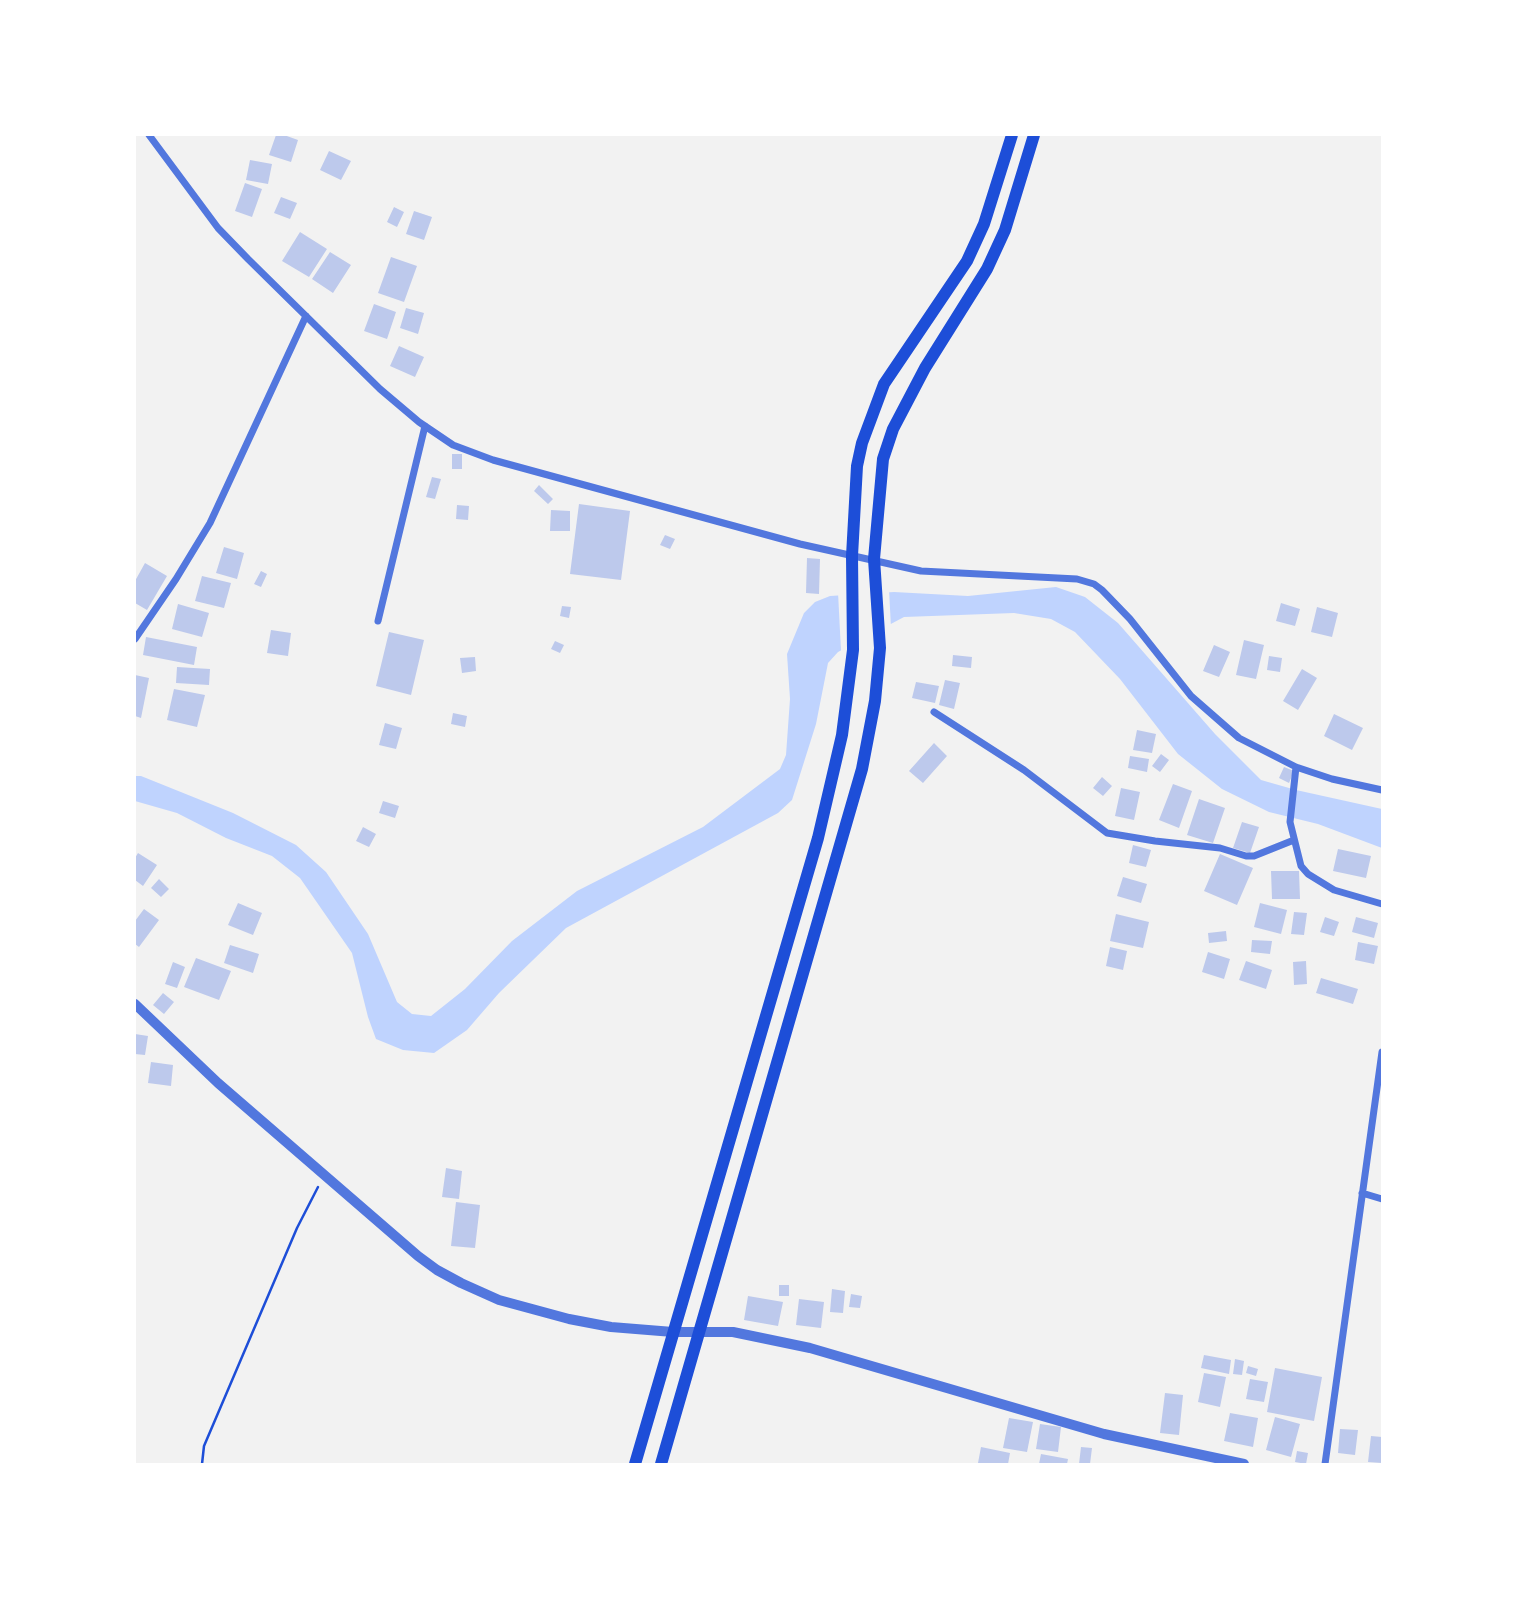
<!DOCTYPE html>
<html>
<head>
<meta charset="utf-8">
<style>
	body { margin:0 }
	#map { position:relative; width:1517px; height:1599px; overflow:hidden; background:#f2f2f2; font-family:Cabin,sans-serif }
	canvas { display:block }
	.frame { position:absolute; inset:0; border:136px solid #fff; pointer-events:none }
</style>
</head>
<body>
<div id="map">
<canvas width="1517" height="1599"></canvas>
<div class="frame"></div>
</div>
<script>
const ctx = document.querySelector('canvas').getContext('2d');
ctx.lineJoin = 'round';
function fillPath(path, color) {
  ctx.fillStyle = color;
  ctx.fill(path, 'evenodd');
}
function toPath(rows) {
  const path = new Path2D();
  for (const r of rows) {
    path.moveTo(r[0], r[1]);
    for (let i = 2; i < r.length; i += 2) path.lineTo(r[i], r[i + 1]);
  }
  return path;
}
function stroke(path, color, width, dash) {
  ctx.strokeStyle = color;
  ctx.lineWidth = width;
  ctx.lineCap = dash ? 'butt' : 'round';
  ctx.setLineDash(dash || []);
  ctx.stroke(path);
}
fillPath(toPath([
	[1056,587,1085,597,1118,623,1215,734,1261,780,1296,790,1382,809,1382,848,1318,824,1269,812,1222,789,1178,754,1120,679,1075,632,1051,619,1014,613,904,617,838,652,828,663,816,724,792,800,778,813,566,928,499,993,467,1030,434,1053,403,1050,376,1039,368,1017,352,953,300,878,272,856,226,838,177,813,135,801,135,776,141,776,233,813,296,845,326,872,368,934,397,1002,412,1014,431,1016,465,989,512,941,577,891,703,827,780,769,786,755,790,699,787,654,804,613,815,602,830,596,894,592,968,596]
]), '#bfd3fe');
fillPath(toPath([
	[889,589,891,628,848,650,841,651,838,592]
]), '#f2f2f2');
fillPath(toPath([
	[276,135,284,135,298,140,291,162,269,155],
	[329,151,351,161,341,180,320,170],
	[250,160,272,164,268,184,246,180],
	[245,183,262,189,252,217,235,211],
	[281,197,297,203,290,219,274,213],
	[394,207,404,212,397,227,387,222],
	[414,211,432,217,424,240,406,234],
	[300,232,327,249,309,277,282,261],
	[330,252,351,265,333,293,312,279],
	[391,257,417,266,404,302,378,293],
	[374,304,396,312,387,339,364,331],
	[406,308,424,313,418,334,400,328],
	[399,346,424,357,415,377,390,366],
	[452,454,462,454,462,469,452,469],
	[432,477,441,479,435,499,426,497],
	[539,485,553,499,548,504,534,491],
	[579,504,630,511,621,580,570,574],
	[457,505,469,506,468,520,456,519],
	[551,510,570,511,570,531,550,531],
	[665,535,675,539,670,549,660,545],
	[224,547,244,553,237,579,216,573],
	[807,558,820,559,819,594,806,593],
	[145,563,167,576,147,610,135,603,135,581],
	[261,571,267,574,261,587,254,584],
	[202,576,231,583,224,608,195,601],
	[1281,603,1300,609,1295,626,1276,621],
	[178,604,209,613,202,637,172,629],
	[562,606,571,607,569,618,560,616],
	[1317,607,1338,613,1332,637,1311,632],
	[271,630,291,633,288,656,267,653],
	[389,632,424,640,411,695,376,686],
	[146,637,197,647,194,665,143,655],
	[1244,640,1264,645,1256,679,1236,675],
	[555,641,564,645,560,653,551,649],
	[1214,645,1230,652,1219,677,1203,671],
	[953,655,972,657,971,668,952,666],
	[1269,656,1282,658,1280,672,1267,670],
	[475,657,476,671,462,673,460,658],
	[177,667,210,669,209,685,176,683],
	[1302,669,1317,678,1298,710,1283,701],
	[135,675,149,678,141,718,135,716],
	[945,680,960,683,954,709,939,705],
	[916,682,939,686,935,703,912,698],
	[174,689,205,695,197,727,167,720],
	[453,713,467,716,465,727,451,724],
	[1334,714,1363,728,1352,750,1324,736],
	[385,723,402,728,396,749,379,745],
	[1137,730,1156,734,1152,753,1133,750],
	[934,743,947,756,923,783,909,771],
	[1161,754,1169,760,1160,772,1152,766],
	[1130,756,1149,759,1147,772,1128,768],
	[1284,767,1294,771,1289,783,1279,778],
	[1102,777,1112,786,1103,796,1093,788],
	[1173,784,1192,791,1179,828,1159,820],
	[1121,788,1140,792,1134,820,1115,816],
	[1199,799,1225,808,1213,843,1187,835],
	[383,801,399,806,395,818,379,813],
	[1242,822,1259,827,1250,853,1233,848],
	[363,827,376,834,369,847,356,841],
	[1133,845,1151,850,1146,867,1129,863],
	[1338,849,1371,856,1366,878,1333,871],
	[138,853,157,865,143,886,135,880,135,858],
	[1220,854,1253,868,1237,905,1204,891],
	[1271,871,1299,871,1300,899,1272,899],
	[1123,877,1147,884,1141,903,1117,896],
	[159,879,169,889,161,897,151,888],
	[238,903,262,913,253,935,228,925],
	[1260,903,1287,910,1281,934,1254,927],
	[144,909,159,920,139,947,135,944,135,921],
	[1294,912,1307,913,1304,935,1291,934],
	[1116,914,1149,922,1143,948,1110,941],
	[1325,917,1339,922,1334,936,1320,932],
	[1356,917,1378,923,1374,938,1352,932],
	[1226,931,1227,941,1209,943,1208,933],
	[1252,940,1272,941,1270,954,1251,952],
	[1358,942,1378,946,1374,964,1355,960],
	[230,945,259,954,253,973,224,963],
	[1110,947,1127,951,1123,970,1106,966],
	[1208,952,1230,959,1224,979,1202,972],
	[196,958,231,971,219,1000,184,987],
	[1246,961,1272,970,1266,989,1239,980],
	[1306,961,1307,984,1294,985,1293,962],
	[173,962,185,967,177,988,165,984],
	[1321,978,1358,989,1353,1004,1316,993],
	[163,993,174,1002,164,1014,153,1005],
	[135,1034,148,1036,145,1055,135,1054],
	[151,1062,173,1065,171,1086,148,1083],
	[446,1168,462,1171,459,1199,442,1197],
	[456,1202,480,1205,475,1248,451,1246],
	[779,1285,789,1285,789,1296,779,1296],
	[832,1289,845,1291,843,1313,830,1312],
	[851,1294,862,1296,860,1308,849,1307],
	[748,1296,783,1302,778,1326,744,1320],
	[799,1299,824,1302,821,1328,796,1325],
	[1204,1355,1231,1360,1229,1374,1201,1368],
	[1235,1359,1244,1361,1242,1375,1233,1374],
	[1248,1366,1258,1369,1256,1376,1246,1373],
	[1275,1368,1322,1377,1314,1421,1267,1412],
	[1204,1373,1226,1377,1220,1407,1198,1402],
	[1250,1379,1268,1382,1264,1402,1246,1399],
	[1165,1393,1183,1395,1179,1435,1160,1433],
	[1230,1413,1258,1418,1253,1447,1224,1441],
	[1275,1417,1300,1424,1291,1457,1266,1450],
	[1009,1418,1033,1422,1027,1452,1003,1448],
	[1040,1424,1061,1427,1058,1452,1036,1449],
	[1340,1429,1358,1430,1355,1455,1338,1453],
	[1371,1436,1382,1437,1382,1463,1368,1462],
	[981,1447,1010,1453,1008,1464,978,1463],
	[1081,1447,1092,1448,1090,1464,1079,1464],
	[1297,1451,1308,1453,1306,1464,1295,1462],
	[1041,1454,1068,1459,1067,1464,1039,1464]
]), '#bdc9ec');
stroke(toPath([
	[202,1464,204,1446,297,1228,318,1187]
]), '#1d4ed8', 2.5);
stroke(toPath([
	[149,135,218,228,248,259,380,389,419,422,453,445,493,460,800,544,921,571,1077,579,1094,584,1102,590,1130,619,1191,696,1239,738,1296,767,1332,779,1382,790],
	[378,621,425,426],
	[135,639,176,579,210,523,306,316],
	[934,712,1024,770,1107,833,1155,841,1220,848,1246,856,1254,856,1294,840],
	[1296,767,1290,822,1301,866,1308,874,1334,890,1382,904],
	[1362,1193,1382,1199],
	[1325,1464,1382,1052]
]), '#5277de', 7);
stroke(toPath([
	[135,1004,218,1083,418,1256,437,1270,461,1283,499,1300,569,1319,611,1327,673,1332,733,1332,810,1348,1104,1434,1244,1464]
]), '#5277de', 10);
stroke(toPath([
	[635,1464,818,838,842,735,853,650,852,556,857,466,862,443,884,384,967,261,984,224,1012,135],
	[661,1464,862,769,875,701,880,648,874,559,883,459,893,429,925,368,987,269,1005,230,1034,135]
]), '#1d4ed8', 12);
</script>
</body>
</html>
